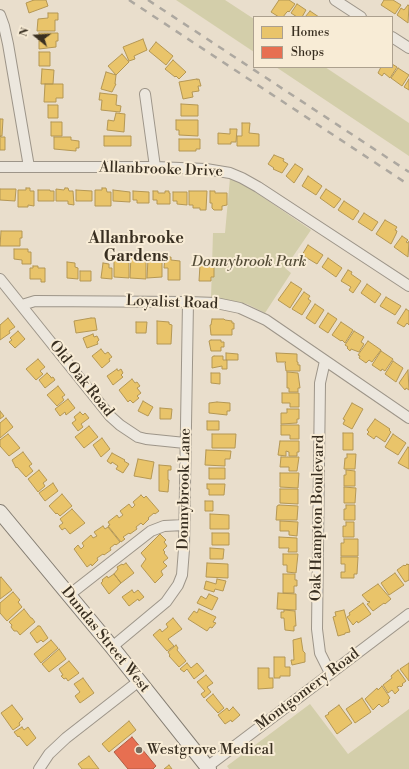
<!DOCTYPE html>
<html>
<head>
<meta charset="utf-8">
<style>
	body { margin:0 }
	#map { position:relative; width:409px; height:769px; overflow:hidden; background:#e9decc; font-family:"Libre Bodoni",serif }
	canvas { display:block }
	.legend { position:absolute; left:253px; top:16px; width:140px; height:52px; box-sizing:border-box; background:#f8ecd6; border:1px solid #aca08e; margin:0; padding:5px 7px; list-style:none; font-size:12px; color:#392f21 }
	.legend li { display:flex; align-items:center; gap:8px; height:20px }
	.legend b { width:20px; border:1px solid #aca08e }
	.north { position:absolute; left:16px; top:16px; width:40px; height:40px; -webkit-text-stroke:3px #f8ecd6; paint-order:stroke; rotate:288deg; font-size:11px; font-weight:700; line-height:16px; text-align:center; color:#392f21 }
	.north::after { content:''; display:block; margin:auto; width:14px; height:18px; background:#392f21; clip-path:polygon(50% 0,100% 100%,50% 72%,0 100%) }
</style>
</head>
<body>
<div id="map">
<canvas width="409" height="769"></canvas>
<ul class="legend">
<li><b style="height:11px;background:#e9c46a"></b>Homes</li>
<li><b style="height:11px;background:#e76f51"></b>Shops</li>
</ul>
<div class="north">N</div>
</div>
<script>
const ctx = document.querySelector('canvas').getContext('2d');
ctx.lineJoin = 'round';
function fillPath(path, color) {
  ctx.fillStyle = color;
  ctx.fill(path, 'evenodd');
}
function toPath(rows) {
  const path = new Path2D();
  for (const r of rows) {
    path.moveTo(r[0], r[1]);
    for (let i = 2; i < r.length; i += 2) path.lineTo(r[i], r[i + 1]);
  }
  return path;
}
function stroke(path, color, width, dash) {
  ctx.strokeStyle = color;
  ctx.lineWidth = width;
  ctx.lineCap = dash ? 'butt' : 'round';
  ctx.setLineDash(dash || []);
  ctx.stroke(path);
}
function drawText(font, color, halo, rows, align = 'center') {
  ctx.font = font + ' "Libre Bodoni",serif';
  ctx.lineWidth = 4;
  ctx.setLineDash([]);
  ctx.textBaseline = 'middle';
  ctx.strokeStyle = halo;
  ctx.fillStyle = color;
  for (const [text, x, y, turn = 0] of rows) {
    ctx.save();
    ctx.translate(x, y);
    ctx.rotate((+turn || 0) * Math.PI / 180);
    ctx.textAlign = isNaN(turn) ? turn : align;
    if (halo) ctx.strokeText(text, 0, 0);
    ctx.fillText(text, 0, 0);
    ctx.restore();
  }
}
fillPath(toPath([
	[176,0,225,0,254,19,254,52],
	[276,67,325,67,409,123,409,156],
	[230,178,245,185,311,230,285,268,291,273,265,313,247,304,211,298,213,233,225,233],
	[310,704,348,754,409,709,409,769,229,769,227,766]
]), '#d3ceaa');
const homes = toPath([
	[34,0,46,0,48,6,29,13,26,3,34,0],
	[279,0,289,0,295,4,289,12,288,11,286,13,283,17,279,17,271,12,279,0],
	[384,0,393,0,401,5,395,14,381,5,384,0],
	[297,4,306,10,302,17,297,17,291,13,297,4],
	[408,5,409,6,408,23,397,15,401,8,404,10,408,5],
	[310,11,319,17,305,17,310,11],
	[48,13,58,13,58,20,55,20,55,31,37,31,38,19,48,18,48,13],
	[39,33,58,33,58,41,56,41,56,47,39,49,39,33],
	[143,39,147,50,134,56,135,59,129,61,123,47,143,39],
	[156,42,173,56,166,65,149,51,156,42],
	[39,52,50,52,50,66,39,66,39,52],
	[122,54,129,62,116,75,108,66,122,54],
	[173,60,186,72,179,79,176,76,175,77,165,69,173,60],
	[392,64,397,67,390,78,384,73,382,76,378,73,381,67,392,67,392,64],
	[398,68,409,75,402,86,391,78,398,68],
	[42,69,54,70,53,84,41,84,42,69],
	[106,72,116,75,115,84,116,84,112,92,101,89,106,72],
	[197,79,197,80,199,79,201,86,198,86,199,91,192,92,193,97,183,99,179,82,197,79],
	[409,79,409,90,404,87,409,79],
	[45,84,63,84,63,98,56,98,56,102,44,102,45,84],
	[100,93,117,95,116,105,121,106,120,112,101,110,102,100,99,100,100,93],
	[181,104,198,105,198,116,181,116,181,104],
	[48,105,58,105,58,118,48,118,48,105],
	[116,113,125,114,124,132,107,130,108,120,114,121,116,113],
	[0,119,3,119,2,136,0,136,0,119],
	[176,120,198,120,198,136,179,135,179,130,176,130,176,120],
	[51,122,62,122,62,136,51,136,51,122],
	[242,123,250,123,249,133,259,134,259,146,237,146,237,136,242,136,242,123],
	[230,129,237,129,236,142,231,142,231,144,218,144,218,133,230,134,230,129],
	[0,136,1,137,5,137,5,150,0,150,0,136],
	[104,136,131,136,131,146,104,146,104,136],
	[54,137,71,137,71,140,79,141,79,148,76,148,76,151,54,149,54,137],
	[179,139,200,139,200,149,196,149,196,151,179,151,179,139],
	[274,155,284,159,283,161,288,164,282,173,273,169,274,168,268,164,274,155],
	[295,164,303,169,294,183,286,176,295,164],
	[308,176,322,186,316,195,302,186,308,176],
	[26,188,30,188,30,191,34,191,34,206,28,205,28,207,18,207,18,190,26,190,26,188],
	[65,188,68,188,69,191,73,191,74,205,68,204,68,201,56,201,56,189,64,190,65,188],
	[102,188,106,188,107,192,111,192,111,206,95,206,95,190,102,190,102,188],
	[0,189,16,189,15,201,0,200,0,189],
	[326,189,341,199,334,208,320,198,326,189],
	[38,190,50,190,50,191,54,191,54,201,38,201,38,190],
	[76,190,92,191,92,201,76,201,76,190],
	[113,190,130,192,130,202,113,201,113,190],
	[133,191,149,192,149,203,137,203,137,200,133,200,133,191],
	[153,191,158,191,158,193,165,193,165,191,169,191,169,193,170,193,170,204,157,204,157,200,153,200,153,191],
	[189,191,207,191,206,210,200,210,200,208,193,208,193,205,189,205,189,191],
	[210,191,215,191,215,193,227,193,227,205,222,206,222,210,214,210,212,208,212,203,210,203,210,191],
	[173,192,187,192,187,205,177,204,177,201,173,201,173,192],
	[344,201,359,211,353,220,338,210,344,201],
	[364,213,378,222,372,231,358,222,364,213],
	[385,220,397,227,395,230,397,231,396,234,391,244,376,234,385,220],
	[1,231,22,231,22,238,20,238,20,246,0,246,1,231],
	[402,236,408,240,406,242,408,243,409,241,408,257,394,247,402,236],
	[308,245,323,255,317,264,302,255,308,245],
	[14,249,28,249,28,252,31,252,31,264,22,264,22,260,14,259,14,249],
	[136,254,146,255,146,279,130,278,131,255,136,254],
	[165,257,171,257,171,260,180,261,180,280,168,280,168,268,164,268,165,257],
	[328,258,342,268,336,277,322,267,328,258],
	[148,259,162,259,162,277,147,278,148,259],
	[114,260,129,260,129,278,114,277,114,260],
	[67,262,75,263,75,267,78,268,78,279,67,278,67,262],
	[103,263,109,264,109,268,112,268,112,279,101,278,103,263],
	[200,265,211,265,211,267,214,267,214,277,211,277,211,281,199,281,200,265],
	[33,266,38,266,38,268,45,268,45,282,41,282,41,279,30,279,30,268,33,268,33,266],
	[348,270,352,272,351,274,361,281,353,293,349,290,351,287,341,281,348,270],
	[80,271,91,271,91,281,80,281,80,271],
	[291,282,302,289,290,308,278,300,291,282],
	[367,284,381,294,375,303,361,293,367,284],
	[304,292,310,296,308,299,311,301,302,315,292,309,304,292],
	[386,297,401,306,395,315,380,306,386,297],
	[315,304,324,310,315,324,306,318,315,304],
	[406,309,409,311,409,325,407,323,404,327,397,323,406,309],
	[328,313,337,319,328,333,319,327,328,313],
	[8,318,15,327,9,331,10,333,0,340,0,325,8,318],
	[91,318,95,318,97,330,76,333,74,321,91,318],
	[212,319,224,319,225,320,232,321,232,323,234,323,234,329,232,329,232,335,211,335,210,325,211,325,212,319],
	[157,321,169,322,169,324,172,325,171,344,157,344,157,321],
	[136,322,147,322,146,333,136,333,136,322],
	[341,322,353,330,345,343,342,340,341,341,332,335,341,322],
	[18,331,25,339,15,348,9,342,12,340,10,338,18,331],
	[354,331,364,337,361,342,364,344,359,352,351,349,350,351,347,348,348,347,345,345,354,331],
	[93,334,94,337,97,336,99,340,97,342,98,344,87,348,83,338,93,334],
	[211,340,221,340,221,342,224,342,224,347,221,347,221,351,211,351,209,341,211,340],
	[368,341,381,350,372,362,369,360,366,363,359,358,360,356,358,355,368,341],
	[101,349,105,354,108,352,112,357,109,359,110,361,102,368,92,356,101,349],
	[381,351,393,359,385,371,382,369,381,371,372,365,381,351],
	[226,353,238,354,238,360,226,360,226,353],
	[276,353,297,354,297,362,298,362,298,365,300,365,300,371,286,371,285,363,286,362,277,362,276,353],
	[214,356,223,356,223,360,227,360,227,369,222,369,222,366,212,368,212,357,214,356],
	[38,359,45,367,40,371,43,374,36,380,26,369,38,359],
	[393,361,403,368,396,382,385,374,393,361],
	[117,369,118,371,121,369,123,373,121,375,123,377,113,385,107,376,117,369],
	[408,370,409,390,406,388,405,390,399,383,408,370],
	[287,372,298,373,300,388,298,388,298,392,289,392,289,388,287,388,287,372],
	[47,373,51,377,51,378,53,377,55,380,45,388,39,380,47,373],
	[211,373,220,373,220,384,211,383,211,373],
	[132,379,135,383,137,382,140,386,137,388,141,393,137,396,139,398,133,403,130,400,128,402,119,390,132,379],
	[58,386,65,395,62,397,64,400,57,406,47,395,58,386],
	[282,393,299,393,299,407,290,407,290,403,282,403,282,393],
	[68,399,75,408,66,415,65,412,60,416,55,409,68,399],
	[143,401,153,407,148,416,138,411,143,401],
	[217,402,230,403,230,411,227,411,227,415,209,413,209,403,217,402],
	[352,403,363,409,352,429,343,424,345,420,343,419,352,403],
	[160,408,172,409,171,419,160,419,160,408],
	[287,409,299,409,299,419,297,419,297,423,281,424,281,413,287,413,287,409],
	[0,411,4,416,0,419,0,411],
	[80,412,83,415,85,413,89,418,81,424,83,427,78,431,72,423,76,420,74,417,80,412],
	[6,418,13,427,0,438,0,423,6,418],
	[375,419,390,429,389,430,391,432,385,442,376,436,374,439,367,434,369,432,367,430,375,419],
	[207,421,219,421,219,430,207,430,207,421],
	[281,425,299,425,299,439,290,439,290,435,281,435,281,425],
	[89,426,98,437,84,448,75,437,89,426],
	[343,433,353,433,353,450,343,450,343,433],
	[8,434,20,448,9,456,0,446,0,440,8,434],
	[212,434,236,434,235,448,212,448,212,434],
	[393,434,406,443,398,455,385,447,393,434],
	[102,438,110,449,101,457,93,445,102,438],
	[280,441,299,441,299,452,297,452,297,456,289,456,289,452,286,451,286,456,278,455,280,441],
	[408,447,409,448,409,469,398,463,408,447],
	[206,450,231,451,230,459,225,459,225,466,205,465,206,450],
	[23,452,32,464,29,466,33,471,26,477,17,467,16,468,12,460,23,452],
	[112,453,125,460,124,461,129,464,123,473,116,469,118,466,112,462,111,464,107,461,112,453],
	[347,454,356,454,355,469,344,469,345,458,347,458,347,454],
	[281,457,299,457,297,471,289,471,289,467,280,467,281,457],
	[138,459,154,462,151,479,134,476,138,459],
	[159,465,171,466,171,470,168,470,168,480,169,480,168,492,159,491,159,465],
	[209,468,225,468,225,479,209,479,209,468],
	[39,470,47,480,43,483,45,486,38,492,28,479,39,470],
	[346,470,355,471,355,486,344,486,344,475,346,475,346,470],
	[280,473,299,473,298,488,280,487,280,473],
	[53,483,58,491,45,501,39,493,53,483],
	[207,484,225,484,224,495,209,495,209,489,207,489,207,484],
	[344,487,356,488,355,503,344,503,344,487],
	[280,489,298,489,298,504,280,503,280,489],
	[62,494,72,506,60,516,57,513,56,514,49,506,62,494],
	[141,495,144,498,146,496,159,511,155,514,154,513,148,518,149,519,143,525,141,523,136,527,137,529,130,534,129,533,123,537,125,539,121,542,108,526,110,525,108,522,117,515,119,518,123,515,120,511,129,504,132,508,135,505,133,502,141,495],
	[205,501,213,501,213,511,205,511,205,501],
	[279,505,298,506,297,520,276,520,277,506,279,505],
	[346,505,355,505,355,520,344,520,344,509,346,509,346,505],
	[72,509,85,523,70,534,65,528,62,530,59,526,63,523,60,519,72,509],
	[210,514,229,515,229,529,210,529,210,514],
	[280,521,298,522,297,536,289,535,289,531,280,531,280,521],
	[346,522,354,522,354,537,343,537,343,526,346,526,346,522],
	[103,526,105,529,108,527,120,542,116,545,115,544,110,548,111,550,104,555,103,554,97,558,98,560,92,566,91,564,87,567,74,549,78,545,81,549,84,546,82,543,91,535,93,538,97,536,94,532,103,526],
	[212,533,229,533,229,545,212,545,212,533],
	[160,534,166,540,164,542,167,546,163,550,165,552,164,553,168,558,163,562,167,566,161,571,163,575,155,583,141,566,146,559,141,553,160,534],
	[279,537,297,538,297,552,288,552,289,548,279,548,279,537],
	[344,539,358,539,358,556,341,556,341,543,344,543,344,539],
	[210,548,224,549,223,559,210,559,210,548],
	[283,554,298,554,296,573,287,572,287,565,283,565,283,554],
	[341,557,358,557,357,574,354,574,354,578,341,578,341,572,345,572,345,564,341,564,341,557],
	[126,563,134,573,121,583,114,574,118,569,117,567,122,564,123,565,126,563],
	[207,563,228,564,228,578,206,577,207,563],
	[407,564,408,565,409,564,409,580,405,582,397,570,404,565,405,566,407,564],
	[395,573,404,585,389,595,381,583,395,573],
	[114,574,121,583,109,594,101,583,103,581,102,580,107,576,108,578,114,574],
	[283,574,295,574,295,580,297,580,297,586,294,586,294,593,283,593,283,574],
	[1,577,12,590,0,599,0,578,1,577],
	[217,579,226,581,223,591,215,589,214,592,204,589,206,581,216,584,217,579],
	[378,584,391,599,385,604,384,603,373,611,367,604,370,602,369,601,368,602,362,595,378,584],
	[132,590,134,593,138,590,144,597,139,601,138,599,129,606,122,597,132,590],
	[13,592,20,600,18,602,22,607,7,621,0,613,0,603,13,592],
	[278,593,296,594,296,610,277,609,278,593],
	[209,594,218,598,212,610,197,603,201,596,206,599,209,594],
	[363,603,371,614,358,623,357,621,353,625,347,617,350,615,349,613,363,603],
	[24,609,31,618,32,618,35,622,20,635,17,631,14,631,11,627,12,625,9,622,24,609],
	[199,609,216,617,213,622,216,623,212,628,210,627,207,631,188,619,194,611,197,613,199,609],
	[284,610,295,611,296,626,294,626,294,631,285,630,284,618,281,618,281,612,284,612,284,610],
	[344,610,350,632,345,633,345,634,338,636,333,617,336,616,335,612,344,610],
	[173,618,182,629,168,639,174,646,167,651,153,635,160,629,162,632,168,627,166,624,173,618],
	[38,626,40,626,48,638,43,642,41,640,37,643,30,633,38,626],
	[301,638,303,651,305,653,305,662,292,665,291,660,294,660,293,640,301,638],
	[51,640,58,648,41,663,34,654,51,640],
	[176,645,178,648,177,650,186,661,179,667,169,656,170,655,168,652,176,645],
	[59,649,66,659,49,672,42,664,59,649],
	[274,657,285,657,285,667,290,667,290,676,280,676,280,678,274,678,274,657],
	[69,661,79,673,68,681,66,678,64,679,61,676,63,675,59,669,69,661],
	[187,663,191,668,197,663,204,671,194,679,187,669,184,672,180,669,187,663],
	[409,663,409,681,400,669,409,663],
	[258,668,269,668,269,678,273,678,273,688,258,689,258,668],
	[398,670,406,681,402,684,403,685,401,687,400,686,397,687,399,690,395,694,392,690,388,693,383,685,392,678,391,676,398,670],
	[206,675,213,683,207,687,211,692,204,698,201,694,205,691,197,682,206,675],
	[83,678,94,693,80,703,75,696,80,692,74,684,83,678],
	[382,686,390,698,388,700,389,702,382,707,379,704,373,710,365,699,377,688,378,690,382,686],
	[213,694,224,708,218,713,206,700,213,694],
	[362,698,371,712,355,723,346,709,362,698],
	[12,705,23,719,19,723,20,725,13,730,1,713,12,705],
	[339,705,352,723,337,734,325,716,329,714,328,713,339,705],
	[233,707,240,715,232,722,231,720,225,724,218,715,227,708,229,711,233,707],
	[129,721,136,730,109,752,102,744,129,721],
	[22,727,24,730,28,727,36,738,27,746,19,736,18,737,14,732,22,727],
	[89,756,99,769,82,769,78,764,89,756],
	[169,765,172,769,164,769,169,765]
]);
fillPath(homes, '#e9c46a');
stroke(homes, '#b49754', 1);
const shops = toPath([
	[132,737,156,766,153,769,128,769,114,752,132,737]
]);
fillPath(shops, '#e76f51');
stroke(shops, '#b35c43', 1);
const minor = toPath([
	[335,0,361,17],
	[0,15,4,26,8,44,29,167],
	[392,37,409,48],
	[145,94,155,167],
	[0,167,155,167,206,169,230,173,242,178,258,187,409,286],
	[0,279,110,416,120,425,138,437,146,439,185,443],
	[22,305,35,301,188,302,216,303,240,308,266,320,409,418],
	[325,361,320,383,317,629,320,653,330,673],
	[69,595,151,531,164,526,184,525],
	[112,647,166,602,178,585,182,575,184,549,188,302],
	[207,767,409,614],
	[39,769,49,754,66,738,139,681]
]);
const secondary = toPath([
	[0,512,112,647,209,769]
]);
stroke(minor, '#9d9589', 12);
stroke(secondary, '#847d72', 16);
stroke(minor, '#ece7de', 10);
stroke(secondary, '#ece7de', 14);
stroke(toPath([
	[129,0,409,185],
	[148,0,409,172]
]), '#ada8a0', 2.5, [7, 7]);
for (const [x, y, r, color] of [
	[139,750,4,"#776c5d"]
]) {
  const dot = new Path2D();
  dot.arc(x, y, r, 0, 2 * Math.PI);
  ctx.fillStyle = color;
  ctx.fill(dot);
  stroke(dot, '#f8ecd6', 1.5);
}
drawText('15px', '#392f21', '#f8ecd6', [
	["Allanbrooke Drive",161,170,2],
	["Loyalist Road",172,303,2],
	["Old Oak Road",81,379,51],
	["Donnybrook Lane",185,489,-89],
	["Oak Hampton Boulevard",318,518,-89],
	["Dundas Street West",105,640,51],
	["Montgomery Road",308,690,-37]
]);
drawText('italic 15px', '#544c37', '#f8ecd6', [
	["Donnybrook Park",249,262]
]);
drawText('15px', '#392f21', '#f8ecd6', [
	["Westgrove Medical",147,750]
], 'left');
drawText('bold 16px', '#392f21', '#f8ecd6', [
	["Allanbrooke",136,239],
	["Gardens",136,257]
]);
</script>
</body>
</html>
